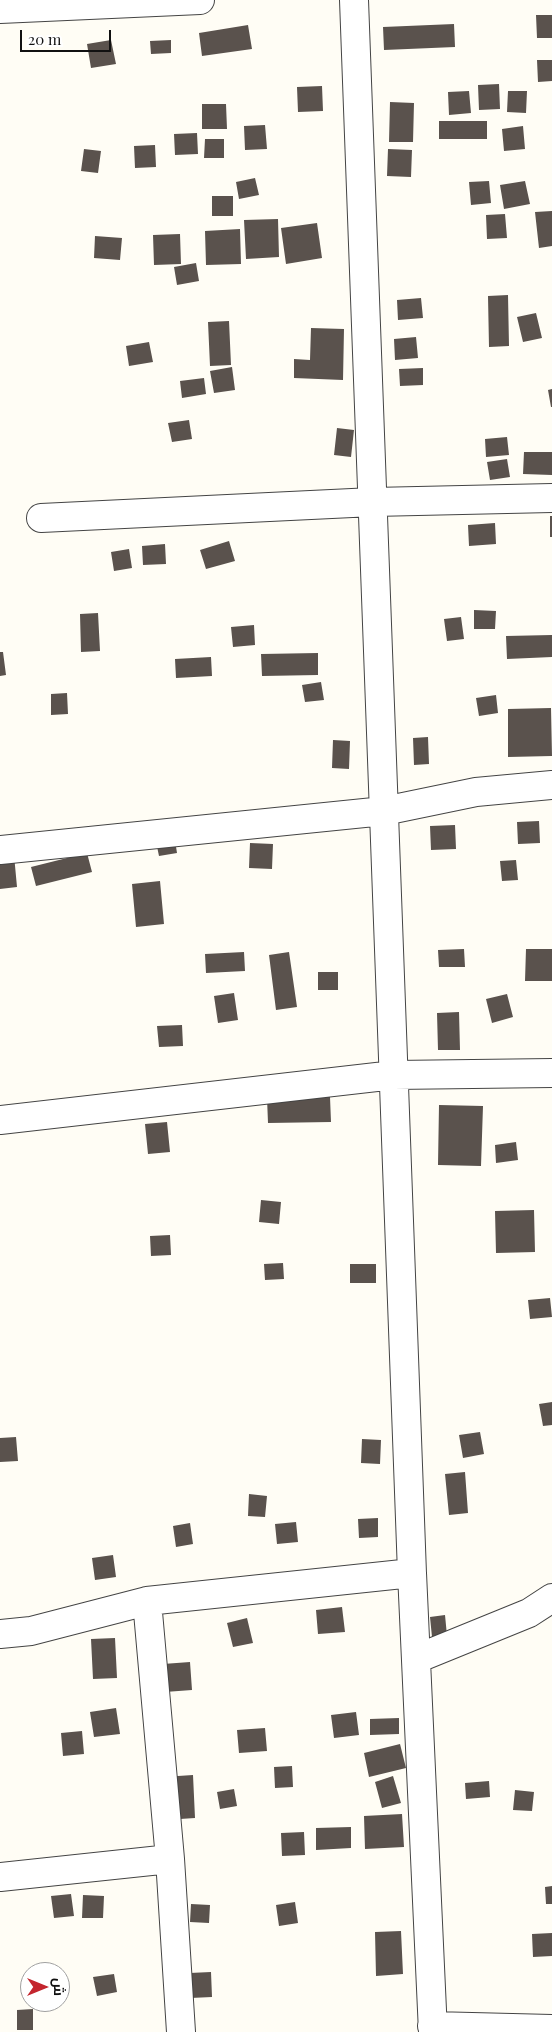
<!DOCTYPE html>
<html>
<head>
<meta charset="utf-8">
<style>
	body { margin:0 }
	#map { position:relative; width:552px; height:2032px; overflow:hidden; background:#fffdf5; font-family:"Playfair Display",Cairo,serif }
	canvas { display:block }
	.north { position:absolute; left:20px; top:1962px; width:50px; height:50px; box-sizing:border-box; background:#fff; border:1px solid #a0a0a0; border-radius:50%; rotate:90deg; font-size:14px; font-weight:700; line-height:20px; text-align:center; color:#111 }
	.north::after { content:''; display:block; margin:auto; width:18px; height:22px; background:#c4262e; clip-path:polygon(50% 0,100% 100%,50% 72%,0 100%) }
	.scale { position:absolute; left:20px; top:30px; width:91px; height:22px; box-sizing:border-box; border:2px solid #111; border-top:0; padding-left:6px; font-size:15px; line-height:18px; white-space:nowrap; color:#111; -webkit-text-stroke:4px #fff; paint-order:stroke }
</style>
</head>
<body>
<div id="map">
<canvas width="552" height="2032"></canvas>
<div class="north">ش</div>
<div class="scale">20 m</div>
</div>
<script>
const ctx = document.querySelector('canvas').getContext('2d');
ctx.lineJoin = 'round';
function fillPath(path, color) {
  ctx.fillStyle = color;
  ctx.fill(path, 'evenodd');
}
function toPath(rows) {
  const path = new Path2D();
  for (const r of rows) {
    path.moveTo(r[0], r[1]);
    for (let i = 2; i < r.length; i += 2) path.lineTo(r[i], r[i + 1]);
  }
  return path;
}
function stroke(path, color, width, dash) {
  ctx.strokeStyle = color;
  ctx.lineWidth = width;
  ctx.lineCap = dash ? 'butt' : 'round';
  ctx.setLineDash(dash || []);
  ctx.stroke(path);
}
fillPath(toPath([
	[536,15,552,15,552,38,537,38],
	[454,24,455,47,384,50,383,27],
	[248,25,252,49,202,56,199,33],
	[111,40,116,64,91,68,87,44],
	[171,40,171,53,151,54,150,41],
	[537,60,552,60,552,81,538,82],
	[499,84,500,109,479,110,478,85],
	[322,86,323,111,298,112,297,87],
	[469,91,471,113,449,115,448,92],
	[508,91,527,91,526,113,507,112],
	[390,102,414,103,413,142,389,142],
	[202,104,226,104,227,129,202,129],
	[439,121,487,121,487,139,439,139],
	[265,125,267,149,245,150,244,126],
	[523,126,525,149,504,151,502,129],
	[197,133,198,154,175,155,174,134],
	[205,139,224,139,224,158,204,158],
	[155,145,156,167,135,168,134,146],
	[84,149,101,151,98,173,81,171],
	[388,149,412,150,411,177,387,176],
	[255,178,259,195,239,199,236,182],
	[489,181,491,203,471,205,469,182],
	[525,181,530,204,504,209,500,185],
	[212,196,233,196,233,216,212,216],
	[552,211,552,246,539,248,535,212],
	[505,214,507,238,487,239,486,215],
	[278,219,279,257,246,259,244,220],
	[317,223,322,258,286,264,281,228],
	[240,229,241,264,206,265,205,231],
	[180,234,181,264,154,265,153,235],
	[95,236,122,238,120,260,94,258],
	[196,263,199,281,177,285,174,267],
	[508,295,509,346,489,347,488,296],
	[421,298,423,318,398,320,397,300],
	[536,313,542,338,523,342,517,317],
	[229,321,231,365,210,366,208,322],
	[311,328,344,329,343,380,294,378,294,359,310,360],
	[416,337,418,358,395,360,394,339],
	[149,342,153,362,129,366,126,346],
	[232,367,235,390,214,393,210,371],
	[423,368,423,385,400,386,399,369],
	[204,378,206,394,182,398,180,381],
	[552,389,552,407,551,407,548,390],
	[189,420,192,439,172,442,168,423],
	[337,428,354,430,351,457,334,455],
	[507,437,509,455,486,457,485,439],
	[524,452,552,452,552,475,523,474],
	[507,459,510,477,490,480,487,462],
	[550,516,552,516,552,537,550,537],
	[495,523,496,544,469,546,468,525],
	[229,541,235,561,206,569,200,550],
	[165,544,166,564,143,565,142,546],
	[129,549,132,568,114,571,111,552],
	[474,610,496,611,495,629,474,629],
	[98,613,100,651,81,652,80,614],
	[461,617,464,639,447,641,444,619],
	[254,625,255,645,233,647,231,627],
	[552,635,552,657,507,659,506,636],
	[0,652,3,652,6,675,0,676],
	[318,653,318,675,262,676,261,654],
	[211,657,212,676,176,678,175,659],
	[321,682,324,700,305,702,302,685],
	[67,693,68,714,51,715,51,694],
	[496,695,498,713,479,716,476,698],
	[551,708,552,756,508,757,508,709],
	[428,737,429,764,414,765,413,738],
	[333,740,350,741,349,769,332,768],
	[539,821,540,843,518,844,517,822],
	[455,825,456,849,431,850,430,826],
	[174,834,177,853,159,856,155,837],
	[250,843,273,844,272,869,249,868],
	[87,853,92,872,36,886,31,867],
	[14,855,17,887,0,889,0,856],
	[516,860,518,880,502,881,500,861],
	[160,881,164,924,136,927,132,884],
	[464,949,465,967,439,967,438,950],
	[526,949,552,949,552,981,525,981],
	[244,952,245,971,206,973,205,954],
	[289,952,297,1007,276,1010,269,955],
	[318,972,338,972,338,990,318,990],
	[234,993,238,1020,218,1023,214,996],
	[507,994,513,1017,492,1023,486,999],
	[459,1012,460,1050,438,1050,437,1013],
	[182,1025,183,1046,159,1047,157,1026],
	[330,1097,331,1122,268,1123,267,1098],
	[439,1105,483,1106,481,1166,438,1165],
	[167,1122,170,1152,148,1154,145,1124],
	[516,1142,518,1160,496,1163,495,1145],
	[261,1200,281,1202,279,1224,259,1222],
	[534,1210,535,1252,496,1253,495,1211],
	[170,1235,171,1255,151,1256,150,1236],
	[283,1263,284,1279,265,1280,264,1264],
	[350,1264,376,1264,376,1283,350,1283],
	[550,1298,552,1317,530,1319,528,1300],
	[552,1402,552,1425,543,1426,539,1404],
	[480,1432,484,1454,463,1458,459,1435],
	[16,1437,18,1461,0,1462,0,1438],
	[362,1439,381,1440,380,1464,361,1463],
	[465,1472,468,1513,449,1515,445,1474],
	[249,1494,267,1496,265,1517,248,1516],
	[378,1518,378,1537,359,1538,358,1519],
	[296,1522,298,1542,277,1544,275,1524],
	[190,1523,193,1544,176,1547,173,1526],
	[113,1555,116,1577,95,1580,92,1558],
	[342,1607,345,1632,318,1634,316,1610],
	[445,1615,448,1646,433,1647,430,1617],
	[247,1618,253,1643,233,1647,227,1623],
	[115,1638,117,1678,93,1679,91,1639],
	[190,1662,192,1690,165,1692,163,1664],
	[116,1708,120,1734,94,1737,90,1712],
	[356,1712,359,1735,334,1738,331,1715],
	[399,1718,399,1734,370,1735,370,1719],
	[265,1728,267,1751,239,1753,237,1730],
	[82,1731,84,1754,63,1756,61,1733],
	[400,1744,406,1768,369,1777,364,1753],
	[292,1766,293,1787,275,1788,274,1767],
	[193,1775,195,1818,165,1820,163,1777],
	[393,1776,401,1803,382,1808,375,1782],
	[489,1781,490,1797,466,1799,465,1783],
	[234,1789,237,1806,220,1809,217,1792],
	[515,1790,534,1792,532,1811,513,1810],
	[402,1814,404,1847,365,1849,364,1816],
	[351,1827,351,1848,316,1850,316,1828],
	[304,1832,305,1855,282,1856,281,1833],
	[552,1886,552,1904,546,1904,545,1887],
	[71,1894,74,1916,54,1918,51,1896],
	[83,1895,104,1896,103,1918,82,1918],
	[295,1902,298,1923,279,1926,276,1905],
	[191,1904,210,1905,209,1923,190,1922],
	[401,1931,403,1974,376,1976,375,1932],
	[552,1933,552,1956,533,1957,532,1934],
	[211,1972,212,1997,169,1999,168,1974],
	[114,1974,117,1992,97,1996,93,1977],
	[33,2009,33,2030,17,2030,17,2010]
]), '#5a524d');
const street = toPath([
	[354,0,412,1573,433,2032],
	[0,9,200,0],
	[41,518,373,502,552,498],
	[0,850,384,811,476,792,552,785],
	[0,1120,394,1075,552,1073],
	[147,1601,170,1859,181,2032],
	[0,1634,31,1631,147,1601,412,1573],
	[416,1659,529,1613,552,1598],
	[0,1877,170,1859],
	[432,2026,552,2029]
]);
stroke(street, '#444', 30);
stroke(street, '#fff', 28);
</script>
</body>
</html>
